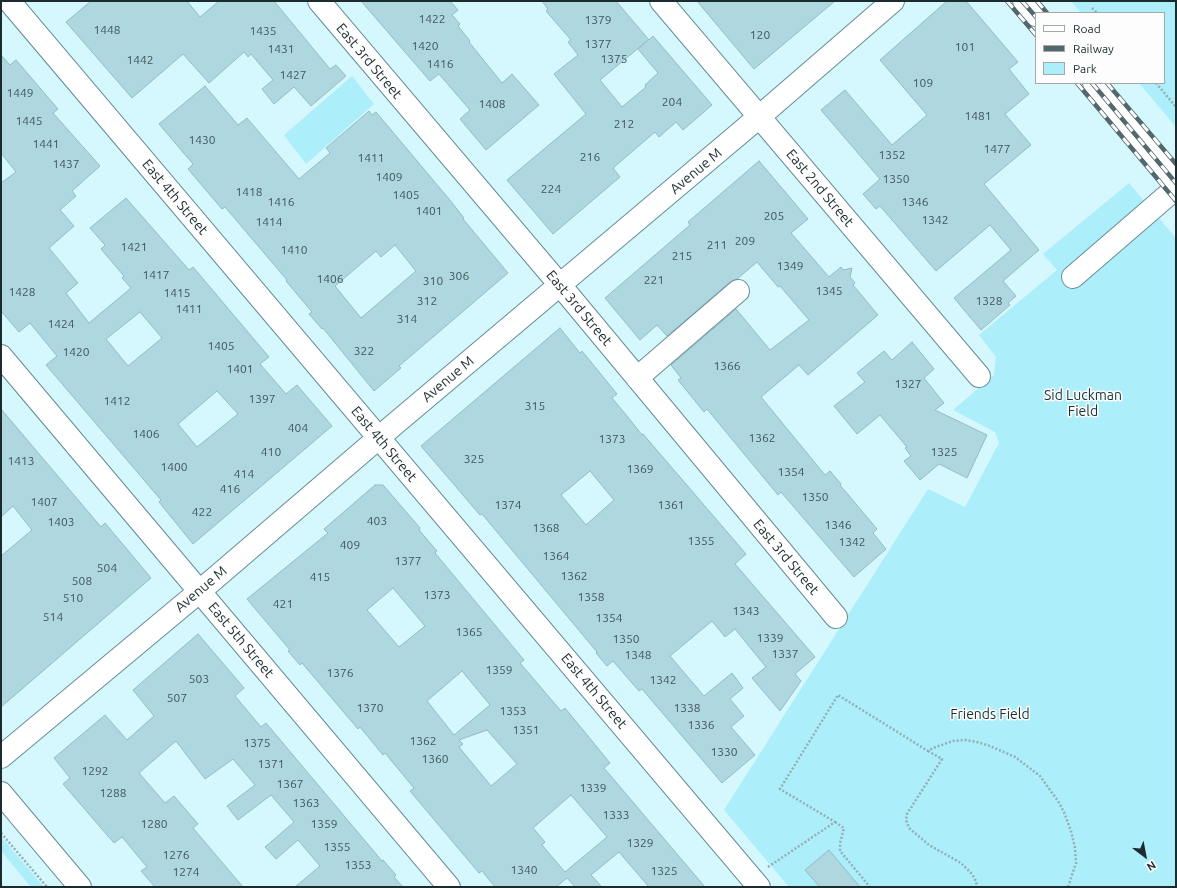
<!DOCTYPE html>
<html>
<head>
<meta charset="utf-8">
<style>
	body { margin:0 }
	#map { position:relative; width:1177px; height:888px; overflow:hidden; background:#d5f7fe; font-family:Ubuntu,sans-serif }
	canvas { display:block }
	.frame { position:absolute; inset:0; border:2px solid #1b2b2e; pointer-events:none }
	.legend { position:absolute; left:1035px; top:12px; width:130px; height:72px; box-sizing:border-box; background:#fdfdfd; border:1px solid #a3a9aa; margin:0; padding:5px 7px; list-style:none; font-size:12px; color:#1b2b2e }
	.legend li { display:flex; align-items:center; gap:8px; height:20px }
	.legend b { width:20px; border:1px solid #a3a9aa }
	.north { position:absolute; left:1125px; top:836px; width:40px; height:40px; -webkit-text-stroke:3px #fdfdfd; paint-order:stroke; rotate:148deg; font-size:11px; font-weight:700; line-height:16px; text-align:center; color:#1b2b2e }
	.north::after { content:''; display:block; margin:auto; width:14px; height:18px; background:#1b2b2e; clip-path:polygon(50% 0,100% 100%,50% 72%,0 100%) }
</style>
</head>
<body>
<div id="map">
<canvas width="1177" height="888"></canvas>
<div class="frame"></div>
<ul class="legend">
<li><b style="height:5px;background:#fff"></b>Road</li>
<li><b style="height:5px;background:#52686c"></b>Railway</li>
<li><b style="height:11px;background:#adeefb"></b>Park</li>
</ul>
<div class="north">N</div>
</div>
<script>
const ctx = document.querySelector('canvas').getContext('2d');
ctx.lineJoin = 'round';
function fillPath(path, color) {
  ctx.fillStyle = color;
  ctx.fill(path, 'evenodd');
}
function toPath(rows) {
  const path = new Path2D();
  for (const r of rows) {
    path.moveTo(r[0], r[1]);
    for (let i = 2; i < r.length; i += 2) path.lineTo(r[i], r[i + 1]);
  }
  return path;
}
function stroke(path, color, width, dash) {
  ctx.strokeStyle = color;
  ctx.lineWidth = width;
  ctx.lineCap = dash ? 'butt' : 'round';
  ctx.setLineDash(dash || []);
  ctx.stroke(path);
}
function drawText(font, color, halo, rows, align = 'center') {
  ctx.font = font + ' Ubuntu,sans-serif';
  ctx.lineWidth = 3;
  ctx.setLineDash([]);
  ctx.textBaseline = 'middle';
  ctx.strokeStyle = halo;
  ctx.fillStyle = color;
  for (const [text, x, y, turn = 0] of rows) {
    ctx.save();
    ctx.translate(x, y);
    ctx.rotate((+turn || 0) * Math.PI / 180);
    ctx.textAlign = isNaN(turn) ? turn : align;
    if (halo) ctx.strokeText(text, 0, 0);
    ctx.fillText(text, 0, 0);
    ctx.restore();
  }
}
fillPath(toPath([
	[1071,1,1176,1,1176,127,1139,83,1164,83,1164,13,1081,13],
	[352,76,374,104,306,164,284,135],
	[1129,183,1176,238,1176,887,789,887,724,810,928,489,965,507,999,443,995,432,953,410,994,375,996,357,979,335,1057,270,1043,254],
	[1,837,44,887,31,887,1,851]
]), '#adeefb');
const building = toPath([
	[91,1,187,1,200,17,219,1,274,1,330,69,336,65,346,76,311,106,294,87,274,104,262,89,273,80,251,54,248,57,244,52,209,83,183,54,132,98,66,22,91,1],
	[361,1,450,1,458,10,452,15,460,24,458,26,470,41,469,42,502,83,512,74,539,105,486,150,460,119,470,110,439,74,430,81,361,1],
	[542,1,616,1,649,40,653,36,712,105,683,130,676,122,659,137,655,132,613,168,620,177,553,234,507,180,586,114,554,74,578,55,568,42,571,40,546,11,548,9,542,1],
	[647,41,638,49,658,73,645,85,646,87,622,107,600,80,647,41],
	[697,1,835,1,754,69,697,1],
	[947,1,966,1,1018,62,1009,69,1029,94,1005,114,1031,145,984,184,1039,250,1003,281,1016,296,1008,303,1010,305,981,330,954,298,1011,250,990,225,936,271,880,206,876,209,863,194,880,179,821,110,845,90,892,145,927,115,880,60,947,1],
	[1,55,10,65,16,60,58,109,53,113,100,166,72,191,76,196,60,210,74,226,49,248,78,283,66,293,89,323,131,288,122,278,124,276,101,249,105,245,90,228,126,198,189,270,193,267,269,357,260,364,286,394,297,385,332,426,193,544,159,502,161,500,46,365,57,356,30,323,19,332,1,311,1,183,16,172,1,153,1,55],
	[140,312,162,338,128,366,106,339,140,312],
	[217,391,238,414,197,447,178,424,217,391],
	[205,86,238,125,247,118,299,179,330,153,326,148,369,111,372,115,376,112,449,199,464,218,463,219,508,273,399,366,401,368,374,391,323,328,322,329,309,314,312,312,286,281,287,280,225,207,222,209,188,169,193,164,159,124,205,86],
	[395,245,416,271,361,318,335,286,376,251,381,257,395,245],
	[759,161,808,219,791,233,829,277,841,267,843,270,852,268,850,277,855,283,853,285,878,315,808,375,799,365,761,397,825,475,830,471,841,484,840,485,877,529,873,533,886,549,854,577,781,492,778,495,707,409,704,412,678,380,681,378,671,365,736,309,770,350,809,320,780,286,778,287,757,262,737,279,730,282,667,336,657,325,640,340,605,298,690,225,688,222,759,161],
	[560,328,580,353,582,351,617,394,612,398,627,416,642,435,643,434,746,554,735,564,815,657,795,674,801,681,780,711,752,678,766,667,735,629,725,637,712,621,670,656,704,696,732,673,743,688,730,699,744,716,731,727,755,755,722,783,642,689,639,691,613,661,607,666,596,653,597,652,482,514,480,515,421,446,560,328],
	[590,471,614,500,586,525,561,495,590,471],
	[912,342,934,369,924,378,944,403,935,410,987,435,967,478,939,464,920,480,904,461,911,456,905,448,907,447,880,415,857,434,834,406,865,382,857,373,884,351,892,360,912,342],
	[1,409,101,527,105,523,151,578,1,707,1,556,32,530,13,506,1,517,1,409],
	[375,485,383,485,420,528,419,530,437,551,435,553,524,660,520,663,561,711,565,708,610,763,604,768,705,887,649,887,619,852,591,875,602,887,575,887,567,878,556,887,495,887,482,871,479,873,410,791,414,788,385,753,383,755,360,727,358,729,302,663,300,665,288,651,290,650,247,599,328,533,324,529,375,485],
	[393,588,425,626,399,647,367,610,393,588],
	[462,671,490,705,454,735,427,701,462,671],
	[487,730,517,764,491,786,459,747,463,744,459,740,487,730],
	[571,795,607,837,565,872,542,845,545,842,533,828,571,795],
	[198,634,244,688,235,696,261,727,266,723,382,861,383,860,396,875,394,877,403,887,295,887,320,866,298,840,276,859,265,847,294,822,271,795,238,820,227,806,255,785,233,759,205,779,176,741,139,773,165,803,174,796,198,824,193,828,243,887,155,887,141,871,147,867,122,837,114,843,63,784,70,778,54,758,105,715,127,740,154,716,133,690,198,634],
	[829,850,860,887,820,887,805,870,829,850]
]);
fillPath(building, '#aed7e0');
stroke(building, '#93bbc4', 1);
const minor = toPath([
	[9,1,759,887],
	[319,1,560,285,836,617],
	[661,1,979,376],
	[1073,277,1176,188],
	[1,356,449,887],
	[637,378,738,291],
	[1,757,200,591,396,423,759,117,893,1],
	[1,793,80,887]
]);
const major = toPath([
	[1024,1,1036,15],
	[1094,83,1176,181]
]);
stroke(minor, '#668d95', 24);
stroke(major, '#668d95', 24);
stroke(toPath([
	[1092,8,1097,13],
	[1156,83,1176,107],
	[928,751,942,759,907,814,906,820,909,828,929,845,961,863,972,874,976,881,977,887],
	[835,822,844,828,840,843,840,851,870,887],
	[1,833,47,887],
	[768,867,835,822,780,789,838,695,928,751,933,748,953,741,965,740,977,742,990,746,1015,757,1040,776,1058,801,1064,812,1071,831,1075,848,1076,863,1068,887]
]), '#93afb5', 2.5, [2, 2]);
stroke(minor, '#fff', 22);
stroke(major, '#fff', 22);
const rail = toPath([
	[1007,1,1036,35],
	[1022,1,1036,17],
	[1037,1,1047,13],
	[1077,83,1176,201],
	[1092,83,1176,183],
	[1107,83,1176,164]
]);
stroke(rail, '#52686c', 4.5);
stroke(rail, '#fdfdfd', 3, [9]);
drawText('12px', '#40565a', null, [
	["1422",432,19],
	["1379",598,20],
	["1448",107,30],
	["1435",263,31],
	["120",760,35],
	["1377",598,44],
	["1420",425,46],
	["101",965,47],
	["1431",281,49],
	["1375",614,59],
	["1442",140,60],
	["1416",440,64],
	["1427",293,75],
	["109",923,83],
	["1449",20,93],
	["204",672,102],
	["1408",492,104],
	["1481",978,116],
	["1445",29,121],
	["212",624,124],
	["1430",202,140],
	["1441",46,144],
	["1477",997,149],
	["1352",892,155],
	["216",590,157],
	["1411",371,158],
	["1437",66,164],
	["1409",389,177],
	["1350",896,179],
	["224",551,189],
	["1418",249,192],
	["1405",406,195],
	["1416",281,202],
	["1346",915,202],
	["1401",429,211],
	["205",774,216],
	["1342",935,220],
	["1414",269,222],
	["209",745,241],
	["211",717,245],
	["1421",134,247],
	["1410",294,250],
	["215",682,256],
	["1349",790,266],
	["1417",156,275],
	["306",459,276],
	["1406",330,279],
	["221",654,280],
	["310",433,281],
	["1345",829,291],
	["1428",22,292],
	["1415",177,293],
	["312",427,301],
	["1328",989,301],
	["1411",189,309],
	["314",407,319],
	["1424",61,324],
	["1405",221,346],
	["322",364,351],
	["1420",76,352],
	["1366",727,366],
	["1401",240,369],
	["1327",908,384],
	["1397",262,399],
	["1412",117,401],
	["315",535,406],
	["404",298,428],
	["1406",146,434],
	["1362",762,438],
	["1373",612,439],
	["410",271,452],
	["1325",944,452],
	["325",474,459],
	["1413",21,461],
	["1400",174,467],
	["1369",640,469],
	["1354",791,472],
	["414",244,474],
	["416",230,489],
	["1350",815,497],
	["1407",44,502],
	["1374",508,505],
	["1361",671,505],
	["422",202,512],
	["403",377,521],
	["1403",61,522],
	["1346",838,525],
	["1368",546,528],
	["1355",701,541],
	["1342",852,542],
	["409",350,545],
	["1364",556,556],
	["1377",408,561],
	["504",107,568],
	["1362",574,576],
	["415",320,577],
	["508",82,581],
	["1373",437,595],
	["1358",591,597],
	["510",73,598],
	["421",283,604],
	["1343",746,611],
	["514",53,617],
	["1354",609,618],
	["1365",469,632],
	["1339",770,638],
	["1350",626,639],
	["1337",785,654],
	["1348",638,655],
	["1359",499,670],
	["1376",340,673],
	["503",199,679],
	["1342",663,680],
	["507",177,698],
	["1370",370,708],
	["1338",687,708],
	["1353",513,711],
	["1336",701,725],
	["1351",526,730],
	["1362",423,741],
	["1375",257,743],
	["1330",724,752],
	["1360",435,759],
	["1371",271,764],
	["1292",95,771],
	["1367",290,784],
	["1339",593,788],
	["1288",113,793],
	["1363",306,803],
	["1333",616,815],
	["1280",154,824],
	["1359",324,824],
	["1329",640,843],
	["1355",337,847],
	["1276",176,855],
	["1353",358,865],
	["1340",524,870],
	["1325",664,871],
	["1274",186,872]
]);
drawText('14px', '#1b2b2e', '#fdfdfd', [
	["East 3rd Street",369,61,50],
	["Avenue M",696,171,-40],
	["East 2nd Street",820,188,50],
	["East 4th Street",175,197,50],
	["East 3rd Street",579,308,50],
	["Avenue M",448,379,-40],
	["East 4th Street",384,444,50],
	["East 3rd Street",786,557,50],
	["Avenue M",201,589,-40],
	["East 5th Street",241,640,50],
	["East 4th Street",594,691,50]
]);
drawText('14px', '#193236', '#fdfdfd', [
	["Sid Luckman",1083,395],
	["Field",1083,411],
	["Friends Field",990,714]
]);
</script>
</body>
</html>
